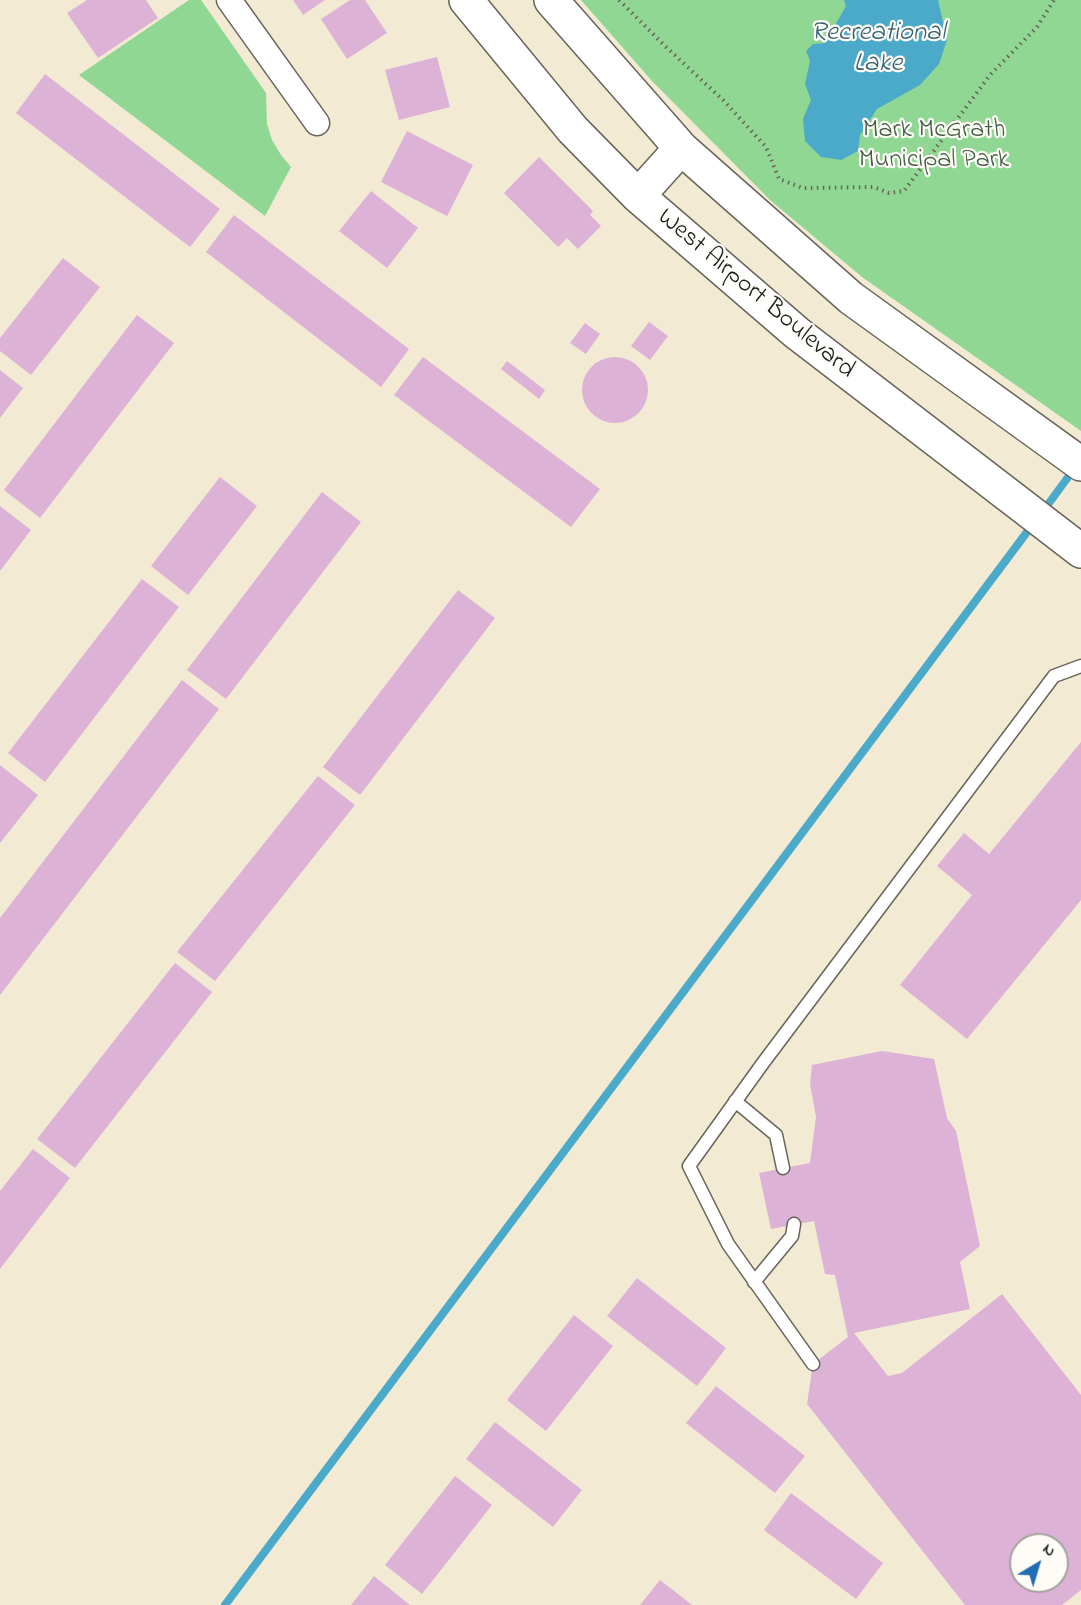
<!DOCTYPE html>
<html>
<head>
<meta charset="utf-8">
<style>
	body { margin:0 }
	#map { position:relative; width:1081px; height:1605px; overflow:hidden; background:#f3ead3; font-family:"Indie Flower",sans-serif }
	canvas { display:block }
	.north { position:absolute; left:1009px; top:1533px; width:60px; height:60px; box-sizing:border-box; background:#fdfcf7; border:2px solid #a3a29f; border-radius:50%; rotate:38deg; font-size:16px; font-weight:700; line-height:24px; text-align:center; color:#1c1c1c }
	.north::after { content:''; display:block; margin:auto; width:21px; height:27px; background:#1f6fb2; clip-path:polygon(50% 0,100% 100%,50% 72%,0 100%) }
</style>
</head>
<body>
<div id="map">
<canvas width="1081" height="1605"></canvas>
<div class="north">N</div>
</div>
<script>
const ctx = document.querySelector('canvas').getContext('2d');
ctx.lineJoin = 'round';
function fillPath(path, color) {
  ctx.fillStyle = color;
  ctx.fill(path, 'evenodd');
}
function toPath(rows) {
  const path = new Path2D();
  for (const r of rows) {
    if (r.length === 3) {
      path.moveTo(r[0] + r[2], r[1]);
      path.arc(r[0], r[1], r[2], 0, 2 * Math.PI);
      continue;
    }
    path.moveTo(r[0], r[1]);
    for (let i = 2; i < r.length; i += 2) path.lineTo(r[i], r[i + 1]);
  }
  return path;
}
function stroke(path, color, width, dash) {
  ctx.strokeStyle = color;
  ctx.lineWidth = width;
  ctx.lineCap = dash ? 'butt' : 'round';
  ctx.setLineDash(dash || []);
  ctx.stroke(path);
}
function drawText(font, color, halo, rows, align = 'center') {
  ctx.font = font + ' "Indie Flower",sans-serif';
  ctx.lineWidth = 4.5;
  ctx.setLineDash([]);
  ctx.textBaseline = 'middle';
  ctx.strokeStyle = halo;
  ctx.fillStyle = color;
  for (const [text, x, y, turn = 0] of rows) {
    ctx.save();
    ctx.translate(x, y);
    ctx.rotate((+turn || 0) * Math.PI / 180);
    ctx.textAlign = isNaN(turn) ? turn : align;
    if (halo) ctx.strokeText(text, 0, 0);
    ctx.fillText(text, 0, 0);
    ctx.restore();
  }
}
fillPath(toPath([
	[189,0,201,0,266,93,267,124,272,140,281,155,291,167,265,216,79,75],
	[581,0,1081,0,1081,431,862,277,770,200,652,81]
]), '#8fd792');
fillPath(toPath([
	[844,0,938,0,947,40,939,64,920,85,877,109,860,135,858,151,841,160,821,157,805,141,803,119,811,100,805,84,810,61,806,51,813,44,825,43,846,6]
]), '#4ba9ca');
stroke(toPath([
	[1041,514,1074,469],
	[225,1605,1033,524]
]), '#4ba9ca', 8);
fillPath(toPath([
	[87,0,146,0,158,18,98,58,67,13],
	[293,0,325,0,303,15],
	[350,0,365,0,387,33,347,59,321,19],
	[437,57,450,107,399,120,385,70],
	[45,74,220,209,190,247,16,113],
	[407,131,473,165,447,216,381,182],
	[539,157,593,211,590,215,601,226,578,249,567,238,558,247,504,193],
	[371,191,418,228,387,268,339,231],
	[234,215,409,349,381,387,206,252],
	[63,258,100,287,31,375,0,351,0,338],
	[137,315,174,343,40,518,4,490],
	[649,322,668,336,650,360,631,346],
	[585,323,600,334,586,354,570,343],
	[423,357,600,489,571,527,394,395],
	[615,390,33],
	[507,361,545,390,539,399,501,369],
	[0,370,23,388,0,418],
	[220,477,257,506,188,595,151,566],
	[322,492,361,522,226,699,187,670],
	[0,506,31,530,0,571],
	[142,579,179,607,45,782,8,753],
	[458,590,495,618,360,795,323,767],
	[182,680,219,709,0,995,0,918],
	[1081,742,1081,900,967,1039,900,985,972,895,937,866,964,833,989,854],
	[0,765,38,795,0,843],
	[318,776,355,805,215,981,177,952],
	[175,963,212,992,75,1168,37,1139],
	[882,1051,934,1059,947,1118,956,1131,980,1246,960,1262,970,1309,854,1333,888,1376,902,1373,1002,1294,1081,1395,1081,1590,1062,1605,965,1605,807,1404,813,1364,848,1337,835,1275,825,1274,814,1221,771,1229,759,1173,810,1163,816,1117,810,1084,812,1065],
	[1021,1545,1057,1545,1057,1581,1021,1581],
	[33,1149,70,1178,0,1269,0,1191],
	[637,1278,726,1348,697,1386,607,1316],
	[574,1315,613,1346,546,1431,507,1400],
	[716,1386,805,1456,775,1493,686,1423],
	[495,1422,582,1490,553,1527,466,1459],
	[455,1476,492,1505,422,1594,385,1565],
	[791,1493,883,1563,856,1599,764,1530],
	[374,1576,410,1605,351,1605],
	[660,1580,692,1605,640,1605]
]), '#dcb2d7');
const service = toPath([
	[735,1101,776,1135,783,1168],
	[754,1282,792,1236,794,1224],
	[813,1364,728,1244,689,1166,763,1063,1054,676,1081,666]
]);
const minor = toPath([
	[229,0,317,123]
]);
const secondary = toPath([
	[466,0,573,130,638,196,797,333,1081,551],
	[551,0,681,148,851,298,1081,464],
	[638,196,681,148]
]);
stroke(service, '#67645c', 15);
stroke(minor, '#67645c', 27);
stroke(secondary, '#67645c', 36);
stroke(toPath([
	[619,0,665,46,724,101,766,147,779,179,803,188,874,187,889,193,904,191,990,75,1037,27,1054,0]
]), '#67645c', 4, [1.5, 4.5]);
stroke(service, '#fff', 12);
stroke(minor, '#fff', 24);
stroke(secondary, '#fff', 33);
drawText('26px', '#445d45', '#fdfcf7', [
	["Mark McGrath",934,132],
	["Municipal Park",934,162]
]);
drawText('26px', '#1c1c1c', '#fdfcf7', [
	["West Airport Boulevard",755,295,40]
]);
drawText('italic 27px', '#346273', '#fdfcf7', [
	["Recreational",878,35],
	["Lake",878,66]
]);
</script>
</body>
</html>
